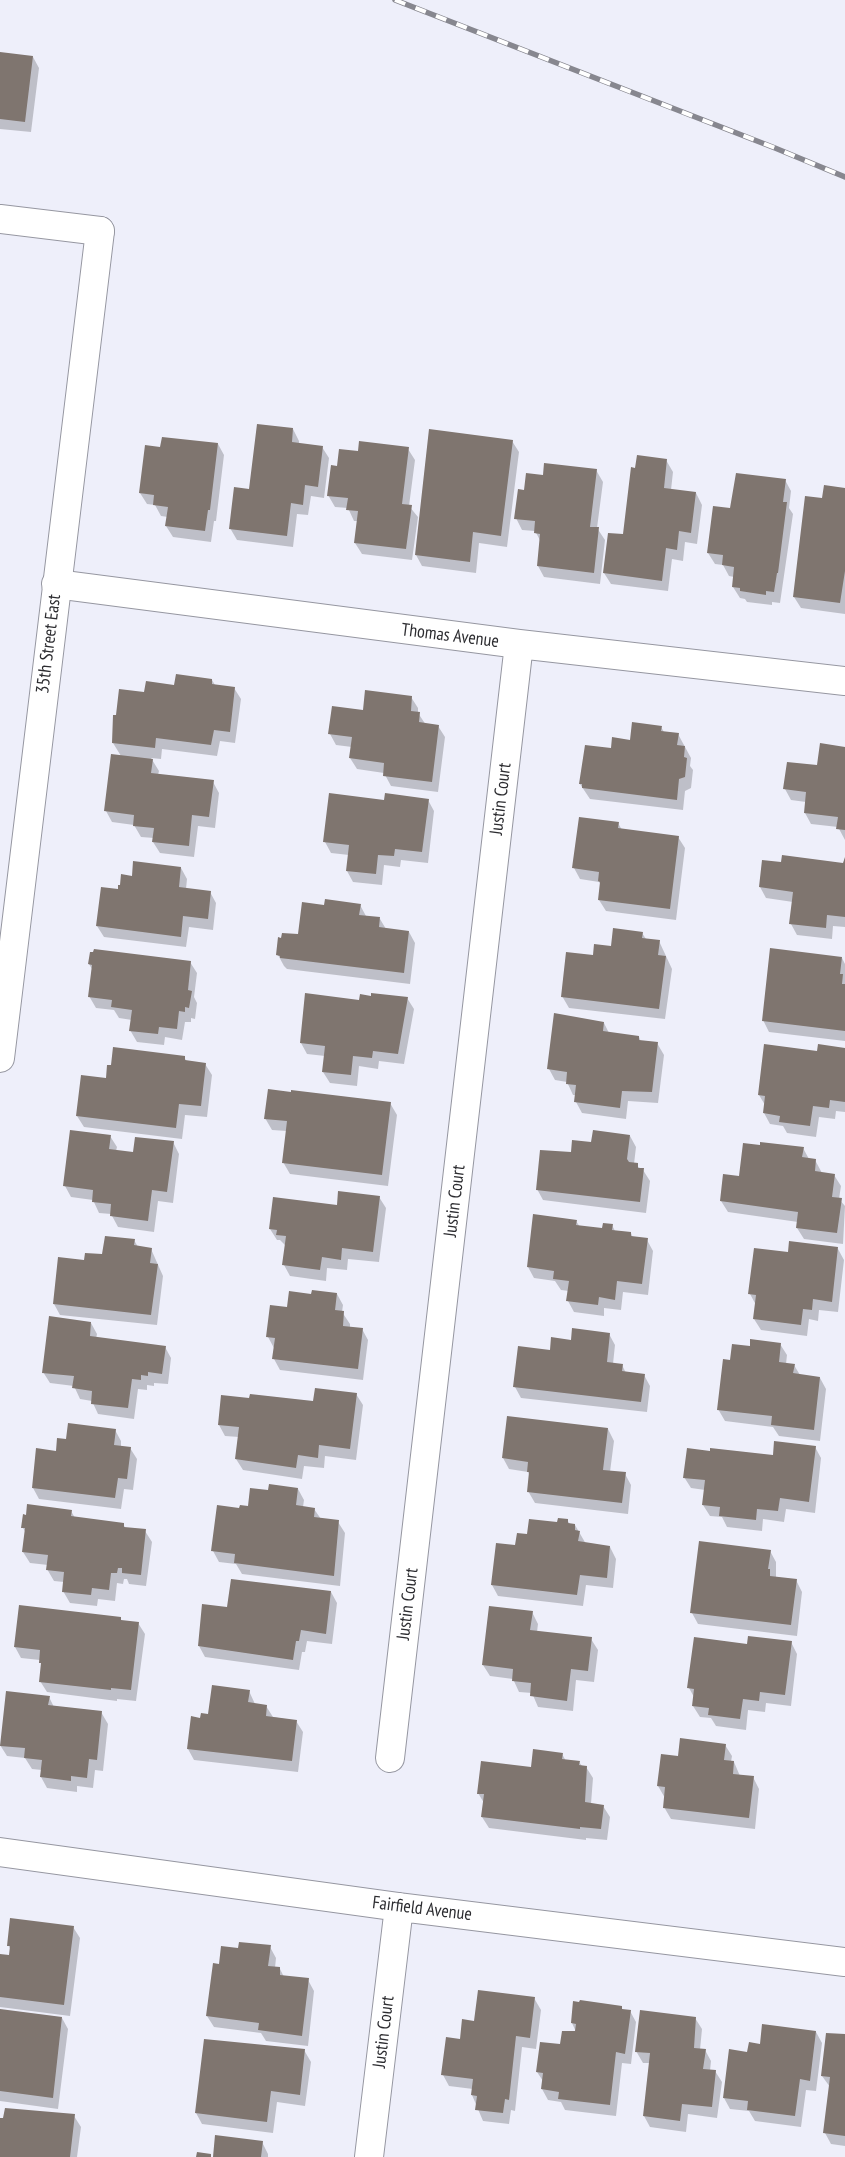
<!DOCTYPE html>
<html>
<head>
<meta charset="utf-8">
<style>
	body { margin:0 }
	canvas { display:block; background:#eeeffa }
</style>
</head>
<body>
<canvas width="845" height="2157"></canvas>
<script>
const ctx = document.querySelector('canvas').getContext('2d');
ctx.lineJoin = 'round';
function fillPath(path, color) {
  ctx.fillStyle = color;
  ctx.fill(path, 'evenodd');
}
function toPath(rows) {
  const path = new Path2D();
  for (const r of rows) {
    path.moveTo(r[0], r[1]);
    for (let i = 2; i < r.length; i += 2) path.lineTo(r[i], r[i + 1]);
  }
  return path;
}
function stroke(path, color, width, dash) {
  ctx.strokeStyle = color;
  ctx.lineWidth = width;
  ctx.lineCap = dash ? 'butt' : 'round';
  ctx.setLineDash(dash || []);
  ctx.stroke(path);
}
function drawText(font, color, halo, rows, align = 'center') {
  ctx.font = font + ' "PT Sans Narrow",sans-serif';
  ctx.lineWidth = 4.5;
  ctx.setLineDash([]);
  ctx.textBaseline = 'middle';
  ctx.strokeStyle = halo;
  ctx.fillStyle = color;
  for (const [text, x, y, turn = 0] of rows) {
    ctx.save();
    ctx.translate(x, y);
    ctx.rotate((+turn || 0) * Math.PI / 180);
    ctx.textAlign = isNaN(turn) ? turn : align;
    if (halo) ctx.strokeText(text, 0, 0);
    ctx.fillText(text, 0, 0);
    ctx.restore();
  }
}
fillPath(toPath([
	[0,53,33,57,39,68,31,132,0,129],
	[293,429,299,441,299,444,322,447,329,458,324,498,311,496,308,515,297,514,293,547,237,540,230,528],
	[512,441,519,452,507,547,479,543,476,573,422,566,416,555],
	[218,444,224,455,216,521,214,521,211,542,173,537,166,526,168,517,161,516,155,505,147,504,140,493,162,448],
	[408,449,415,460,409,506,418,517,412,560,362,554,355,543,358,521,354,521,348,508,335,507,328,495,338,468],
	[666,460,673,472,671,490,696,493,702,505,697,544,685,542,683,561,672,559,668,591,611,584,604,573,624,536,636,469],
	[596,470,603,482,597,528,605,540,600,584,544,577,538,566,541,542,535,531,522,530,516,518,525,491],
	[785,480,791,491,789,508,793,514,780,603,772,602,772,605,747,602,745,599,740,598,733,587,734,577,729,576,723,565,715,564,708,553,731,510],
	[845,489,845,614,801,608,794,597,823,500],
	[212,680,215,685,234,688,241,699,235,743,220,741,217,756,162,749,161,759,151,758,159,771,158,775,213,782,219,793,215,828,198,826,194,857,160,853,153,842,154,838,141,837,134,825,112,822,106,811,112,755,121,756,113,743,117,717,145,693],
	[411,697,418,708,418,713,426,725,438,726,445,737,438,792,391,786,384,773,357,769,350,758,352,747,336,745,330,734,364,711],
	[661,727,664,732,678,734,691,758,690,766,693,770,691,788,685,791,683,810,590,799,580,784,612,749],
	[845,748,845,840,838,827,811,824,805,813,806,802,791,800,785,789],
	[428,800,434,811,428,863,401,860,400,867,384,865,382,885,353,882,347,871,349,855,331,853,325,842,385,801],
	[618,823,622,830,678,837,685,848,676,920,606,911,599,900,601,885,599,882,580,879,574,868],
	[845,858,845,927,833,926,832,939,797,935,791,924,793,902,766,898,760,887,763,861,782,863,844,864],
	[181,868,187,879,186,889,210,892,216,903,213,930,189,927,186,947,104,937,97,926,121,887,133,877],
	[360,905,366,916,380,919,386,929,409,932,415,943,410,984,287,969,284,966,278,955,299,936,325,906],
	[642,933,646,939,659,941,672,969,665,1019,569,1008,562,996,594,956],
	[842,958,845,964,845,1041,769,1032,763,1020],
	[190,962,197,973,194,997,197,1003,195,1019,191,1018,191,1022,185,1022,182,1040,165,1037,164,1045,137,1042,130,1030,132,1020,119,1018,114,1010,96,1008,89,996,92,969,89,964],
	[407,998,414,1009,404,1064,379,1061,378,1069,359,1066,357,1086,330,1083,323,1072,325,1056,307,1054,301,1043,360,1001],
	[604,1023,609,1033,639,1037,641,1042,657,1043,664,1055,658,1103,628,1101,626,1119,582,1113,576,1102,576,1095,573,1095,567,1082,555,1080,549,1069],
	[845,1049,845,1112,836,1111,835,1119,819,1117,816,1137,787,1133,783,1126,770,1124,764,1113,765,1105,759,1095,819,1052],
	[184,1057,187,1062,205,1064,212,1075,207,1117,185,1115,182,1139,84,1127,77,1116,107,1080],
	[390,1103,397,1115,388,1186,290,1174,283,1162,287,1131,272,1130,265,1118],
	[110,1136,117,1147,116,1151,135,1153,173,1142,179,1154,173,1203,158,1201,154,1232,118,1227,111,1214,99,1213,93,1200,71,1197,65,1186],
	[630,1136,636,1147,634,1164,643,1170,650,1181,646,1213,543,1200,537,1189,572,1153,592,1144],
	[803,1148,809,1159,815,1160,822,1173,834,1175,841,1186,839,1199,845,1206,843,1244,804,1239,797,1228,798,1222,728,1212,721,1201,740,1177],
	[379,1197,386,1208,379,1262,348,1259,347,1270,327,1268,326,1281,290,1276,284,1265,286,1246,280,1240,277,1240,270,1229,338,1207],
	[576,1221,580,1227,603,1230,612,1225,615,1231,631,1233,633,1238,647,1240,653,1251,648,1295,623,1292,621,1310,604,1308,604,1316,574,1312,568,1301,569,1291,561,1290,555,1281,534,1278,528,1267],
	[134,1240,138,1247,151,1249,163,1276,157,1325,60,1315,54,1304,86,1261],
	[838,1249,844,1260,838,1312,819,1310,818,1321,809,1319,807,1336,761,1330,754,1319,756,1305,750,1294,789,1254],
	[337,1294,343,1305,342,1312,350,1324,350,1328,362,1329,368,1340,363,1380,280,1370,274,1359,274,1348,268,1337,313,1295],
	[91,1323,97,1334,96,1339,165,1347,171,1358,168,1384,154,1383,154,1386,147,1385,147,1390,138,1389,134,1419,98,1414,92,1401,80,1399,74,1386,50,1383,43,1372],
	[609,1334,615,1345,613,1364,622,1365,626,1373,644,1375,650,1386,647,1412,521,1398,515,1387,551,1352,572,1341],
	[780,1344,787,1355,786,1364,794,1365,800,1375,820,1378,826,1389,820,1441,779,1436,773,1427,725,1421,718,1409,731,1361,751,1347],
	[356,1394,363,1405,356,1460,325,1456,324,1468,304,1466,302,1479,243,1470,236,1459,239,1437,225,1436,219,1425,250,1399,314,1403],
	[608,1429,614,1441,610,1472,625,1474,631,1485,628,1514,535,1503,528,1491,530,1476,528,1472,509,1469,503,1458],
	[115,1430,121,1441,121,1447,130,1448,137,1459,133,1490,124,1489,121,1509,39,1499,33,1488,38,1450,57,1452],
	[815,1447,821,1458,815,1513,786,1509,784,1522,763,1519,762,1531,727,1527,722,1517,710,1516,703,1505,705,1490,691,1488,684,1477],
	[298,1489,304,1500,303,1507,314,1509,321,1519,338,1522,345,1533,340,1586,242,1574,236,1564,219,1562,213,1551,241,1510],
	[71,1511,75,1518,123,1524,126,1529,145,1531,152,1542,146,1586,129,1584,127,1579,124,1579,123,1584,117,1583,115,1601,98,1599,97,1606,70,1603,63,1591,64,1582,54,1581,47,1569,48,1565,30,1563,23,1552,26,1533,23,1528],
	[567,1520,570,1524,575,1525,586,1544,610,1547,616,1559,613,1588,586,1585,583,1606,498,1596,492,1585,516,1547,529,1536],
	[770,1551,776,1562,776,1578,796,1580,802,1592,797,1636,698,1624,692,1613],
	[331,1592,337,1603,332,1644,307,1641,305,1652,302,1652,299,1670,205,1657,199,1646,228,1608],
	[532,1612,538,1624,537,1632,591,1639,598,1650,594,1682,576,1680,573,1711,538,1707,532,1693,519,1692,513,1679,490,1676,483,1665],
	[120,1618,122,1621,138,1623,145,1634,136,1701,117,1699,117,1701,47,1692,40,1681,42,1666,40,1660,21,1658,15,1647],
	[791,1642,797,1654,791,1706,766,1703,765,1712,748,1710,746,1730,716,1726,711,1718,700,1717,693,1706,694,1697,689,1688,748,1645],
	[249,1691,255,1704,266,1706,273,1717,296,1721,303,1732,298,1772,194,1760,188,1749,201,1719],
	[49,1697,54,1707,101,1712,108,1724,103,1771,95,1770,93,1788,77,1786,77,1792,47,1788,41,1777,42,1770,32,1769,25,1758,7,1756,0,1745],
	[725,1745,732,1756,731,1762,734,1762,740,1776,753,1777,759,1789,755,1829,671,1819,664,1807,665,1798,658,1786,679,1757],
	[562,1754,566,1761,579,1762,582,1766,586,1767,593,1778,591,1804,603,1806,610,1817,607,1840,586,1838,586,1840,489,1828,482,1817,484,1803,478,1793],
	[73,1927,80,1938,70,2016,0,2007,0,1955,10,1956,11,1950,8,1945],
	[270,1947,276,1958,275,1968,280,1969,284,1977,308,1980,314,1991,308,2046,266,2041,261,2033,214,2027,207,2016,214,1964,220,1965,239,1950],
	[534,1998,541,2010,536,2049,522,2047,515,2111,511,2110,509,2124,483,2121,472,2095,473,2089,449,2086,443,2075,461,2040,475,2022],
	[621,2007,623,2010,630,2011,636,2022,631,2064,622,2063,616,2116,565,2110,561,2102,548,2100,542,2089,543,2081,537,2072,576,2032,572,2023],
	[0,2011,62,2018,68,2029,58,2109,0,2101],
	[695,2018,702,2029,700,2050,705,2050,711,2061,710,2071,715,2071,722,2082,717,2118,688,2114,686,2132,650,2127,644,2116,650,2063,643,2063,636,2051],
	[816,2032,822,2043,816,2091,806,2090,801,2127,755,2121,749,2111,730,2109,724,2098,748,2053,761,2045],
	[845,2036,845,2146,831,2144,825,2133,830,2087,822,2076],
	[205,2041,304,2050,311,2062,305,2106,277,2102,273,2133,202,2124,196,2113],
	[74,2116,81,2127,77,2157,0,2157,0,2119],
	[262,2142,268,2154,268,2157,214,2157]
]), '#0003');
fillPath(toPath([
	[0,52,33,56,25,122,0,119],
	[257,424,293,428,292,442,323,446,318,487,305,485,303,505,291,503,287,536,229,529,234,487,249,489],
	[429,429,513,440,501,536,473,532,470,562,415,555],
	[162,437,218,443,210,510,208,510,205,531,165,526,168,507,153,505,154,495,139,493,145,445,160,447],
	[359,441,409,447,402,504,412,505,406,549,354,543,358,511,346,510,348,498,327,496,331,465,337,466,339,449,358,451],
	[637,455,667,459,664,488,696,492,691,533,679,531,677,550,666,548,662,581,603,573,608,533,623,534,631,467,635,468],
	[544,463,597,469,590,527,599,527,594,573,537,566,540,534,534,533,535,521,514,519,518,489,524,490,526,473,543,475],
	[736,473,786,479,783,502,787,502,778,573,777,573,774,592,766,591,766,595,740,591,740,588,732,587,734,567,722,565,723,555,707,553,713,506,730,508],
	[824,485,845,488,845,571,840,603,793,597,805,496,822,498],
	[176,674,212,679,212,684,235,687,230,732,214,730,211,745,156,738,155,748,112,743,113,715,116,715,119,689,144,692,146,681,174,685],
	[365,690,412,696,411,711,420,712,419,722,439,725,432,782,383,776,384,763,349,758,352,737,328,734,332,706,363,710],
	[632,722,662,726,661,731,679,733,677,745,685,746,684,757,687,758,685,777,679,779,677,800,582,788,582,784,579,784,585,745,611,748,612,737,630,740],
	[820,743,845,747,845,830,836,829,838,817,804,813,806,792,783,789,787,762,817,765],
	[111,754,153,759,151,773,214,780,209,817,192,815,189,846,152,842,154,828,133,826,134,815,104,811],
	[329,793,384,800,385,793,429,799,422,852,395,849,394,856,378,855,376,874,346,871,349,845,323,842],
	[579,817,619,822,618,828,679,836,670,909,598,900,600,882,598,881,599,872,572,868],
	[782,855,843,863,845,857,845,917,827,915,826,928,789,924,793,892,759,887,762,860,781,862],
	[133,861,181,867,179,887,211,891,208,919,183,916,181,937,96,926,101,887,118,889,118,885,120,885,121,874,132,876],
	[325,899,361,904,359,915,380,917,379,927,409,931,404,973,280,958,280,956,276,955,278,937,281,938,282,933,298,934,302,902,324,905],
	[613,928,643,932,642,938,660,940,658,955,666,956,659,1009,561,997,566,952,593,955,594,944,611,946],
	[770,948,842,957,840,974,843,974,842,984,845,984,845,1031,762,1021],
	[94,949,191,961,188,990,192,991,189,1008,185,1007,185,1012,179,1011,177,1029,159,1027,158,1034,129,1031,132,1010,111,1007,112,1000,88,997,92,965,88,964,90,952,93,952],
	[305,993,359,1000,360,994,371,996,371,993,408,997,398,1054,373,1051,372,1058,353,1056,351,1075,322,1072,325,1046,300,1043],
	[554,1013,604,1022,603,1031,639,1036,639,1040,658,1042,652,1092,622,1091,620,1108,574,1102,576,1085,566,1084,567,1072,547,1069],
	[764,1044,817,1051,818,1044,845,1048,845,1102,830,1100,829,1108,813,1106,810,1126,779,1122,780,1116,763,1113,765,1096,758,1095],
	[113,1047,185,1056,185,1060,206,1063,201,1106,179,1104,176,1128,76,1116,81,1075,106,1078,107,1065,111,1065],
	[268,1089,291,1092,291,1090,391,1102,382,1175,282,1163,287,1121,264,1119],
	[70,1130,111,1135,109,1149,133,1152,135,1137,174,1141,167,1192,152,1190,148,1221,110,1216,111,1204,92,1202,93,1190,63,1186],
	[593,1130,630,1135,627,1159,629,1162,638,1163,638,1168,644,1168,640,1202,536,1190,540,1150,571,1152,572,1140,591,1142],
	[760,1142,804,1147,802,1157,816,1159,815,1171,835,1174,832,1197,842,1198,837,1233,796,1228,798,1212,720,1201,723,1174,739,1176,743,1143,760,1145],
	[338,1191,380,1196,373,1252,342,1248,341,1260,322,1257,320,1270,282,1265,286,1236,276,1235,277,1230,269,1229,273,1197,337,1205],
	[533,1214,577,1220,576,1225,602,1228,603,1223,613,1224,612,1230,631,1232,631,1236,648,1238,642,1284,617,1281,615,1300,599,1297,598,1305,566,1301,569,1281,553,1279,554,1271,527,1267],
	[105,1236,135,1239,134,1245,152,1248,150,1263,158,1264,151,1315,53,1304,58,1257,84,1260,85,1253,102,1254],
	[789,1241,838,1247,832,1302,813,1299,812,1310,803,1309,801,1325,753,1319,756,1295,748,1294,754,1248,788,1252],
	[312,1290,337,1293,335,1310,344,1311,343,1326,363,1328,358,1369,272,1359,275,1338,266,1337,270,1305,287,1307,289,1291,311,1294],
	[49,1316,91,1322,90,1336,166,1346,162,1374,148,1372,148,1376,141,1375,141,1380,132,1379,128,1408,91,1404,92,1391,72,1388,74,1376,42,1373],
	[572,1328,610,1333,607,1362,623,1364,622,1371,645,1374,641,1402,513,1387,518,1346,550,1350,551,1337,571,1340],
	[750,1339,781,1343,779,1362,795,1364,793,1373,820,1377,814,1430,771,1425,772,1416,717,1410,723,1359,730,1360,732,1344,750,1346],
	[315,1388,357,1393,350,1449,319,1445,318,1458,298,1455,296,1468,235,1459,239,1427,218,1425,221,1395,249,1398,250,1394,313,1401],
	[507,1416,608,1428,603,1470,626,1472,622,1503,527,1492,529,1472,527,1472,528,1462,502,1458],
	[68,1423,116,1429,114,1445,131,1447,127,1479,118,1478,115,1498,32,1488,36,1448,56,1451,57,1438,66,1439],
	[774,1441,816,1446,809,1502,780,1498,778,1511,757,1509,756,1520,719,1516,720,1507,702,1505,705,1480,683,1478,687,1448,710,1451,710,1448,773,1455],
	[269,1484,298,1488,296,1505,315,1508,314,1517,339,1520,334,1576,234,1563,235,1554,211,1551,217,1505,239,1508,240,1505,248,1506,250,1488,268,1490],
	[27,1504,72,1510,71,1516,124,1523,124,1527,146,1529,141,1575,122,1573,122,1568,118,1568,117,1573,111,1573,109,1590,92,1588,91,1595,62,1592,64,1572,46,1570,48,1555,22,1552,25,1528,21,1528,23,1514,26,1515],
	[558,1518,568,1519,568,1523,575,1524,575,1530,580,1531,578,1541,610,1546,607,1578,580,1575,577,1595,491,1585,496,1543,515,1545,517,1533,527,1534,529,1519,557,1522],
	[699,1541,771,1550,768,1569,770,1569,770,1576,797,1579,791,1625,690,1613],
	[231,1579,331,1591,326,1634,301,1630,299,1641,296,1641,293,1660,198,1646,202,1604,227,1607],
	[19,1605,121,1617,121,1620,139,1622,131,1690,111,1688,111,1690,39,1682,41,1663,39,1663,40,1650,14,1647],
	[489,1606,533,1611,530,1630,592,1637,588,1671,571,1669,567,1701,530,1696,531,1683,512,1681,513,1669,482,1665],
	[748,1636,792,1641,785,1695,760,1692,759,1701,743,1699,740,1719,708,1715,709,1708,692,1706,694,1689,687,1688,694,1637,747,1644],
	[212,1685,250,1690,248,1702,267,1705,266,1716,297,1720,292,1761,187,1749,191,1716,200,1718,201,1713,208,1714],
	[6,1691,50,1696,48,1705,102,1711,97,1760,89,1759,87,1778,71,1776,71,1781,40,1777,42,1760,24,1758,25,1748,0,1746],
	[680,1738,726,1744,724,1760,734,1761,733,1774,754,1776,749,1818,663,1808,665,1787,657,1786,661,1754,678,1756],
	[533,1749,563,1753,562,1759,580,1761,579,1765,587,1766,585,1802,604,1805,601,1829,580,1827,580,1829,481,1817,484,1794,477,1794,481,1761,531,1767],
	[10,1918,74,1926,64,2005,0,1997,0,1954,9,1955,10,1946,7,1946],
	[239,1942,271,1945,268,1966,280,1967,280,1975,309,1978,302,2036,258,2030,259,2023,206,2016,213,1963,219,1964,221,1946,238,1948],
	[478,1990,535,1997,530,2038,516,2036,509,2100,505,2099,503,2113,475,2110,477,2096,471,2095,473,2079,441,2075,446,2037,460,2039,462,2019,474,2021],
	[580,2000,622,2006,622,2009,631,2010,625,2054,616,2052,610,2105,558,2099,559,2092,541,2089,543,2073,536,2072,540,2042,560,2044,562,2031,575,2031,576,2024,571,2023,573,2001,579,2002],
	[0,2009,62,2017,53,2098,0,2091],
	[640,2010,696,2017,694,2048,706,2049,703,2069,716,2070,712,2107,682,2104,680,2121,643,2116,650,2053,635,2052],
	[762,2024,816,2031,810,2081,800,2079,795,2116,747,2110,748,2101,723,2098,729,2049,747,2052,749,2042,760,2044],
	[826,2033,845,2034,845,2136,823,2133,830,2077,821,2076],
	[204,2039,305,2049,300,2095,271,2091,267,2122,195,2113],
	[5,2108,75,2114,70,2157,0,2157,0,2118,3,2118],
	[215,2135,263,2141,261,2157,213,2157],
	[197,2152,211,2154,211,2157,196,2157]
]), '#7f756f');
const street = toPath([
	[0,219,100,231],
	[56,584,519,644,845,681],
	[390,1758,519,644],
	[0,1852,399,1907,845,1962],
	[369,2157,399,1907]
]);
const secondary = toPath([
	[0,1058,100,231]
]);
stroke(street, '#9697a1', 30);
stroke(secondary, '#9697a1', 30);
stroke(street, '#fff', 28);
stroke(secondary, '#fff', 28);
const rail = toPath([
	[395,0,775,148,845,177]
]);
stroke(rail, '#87878f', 5.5);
stroke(rail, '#fff', 4, [11]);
drawText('18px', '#2c2c30', '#fff', [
	["Thomas Avenue",450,636,7],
	["35th Street East",49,644,-83],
	["Justin Court",501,799,-83],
	["Justin Court",455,1201,-83],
	["Justin Court",408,1604,-83],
	["Fairfield Avenue",422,1909,7],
	["Justin Court",384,2032,-83]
]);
</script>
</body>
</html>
